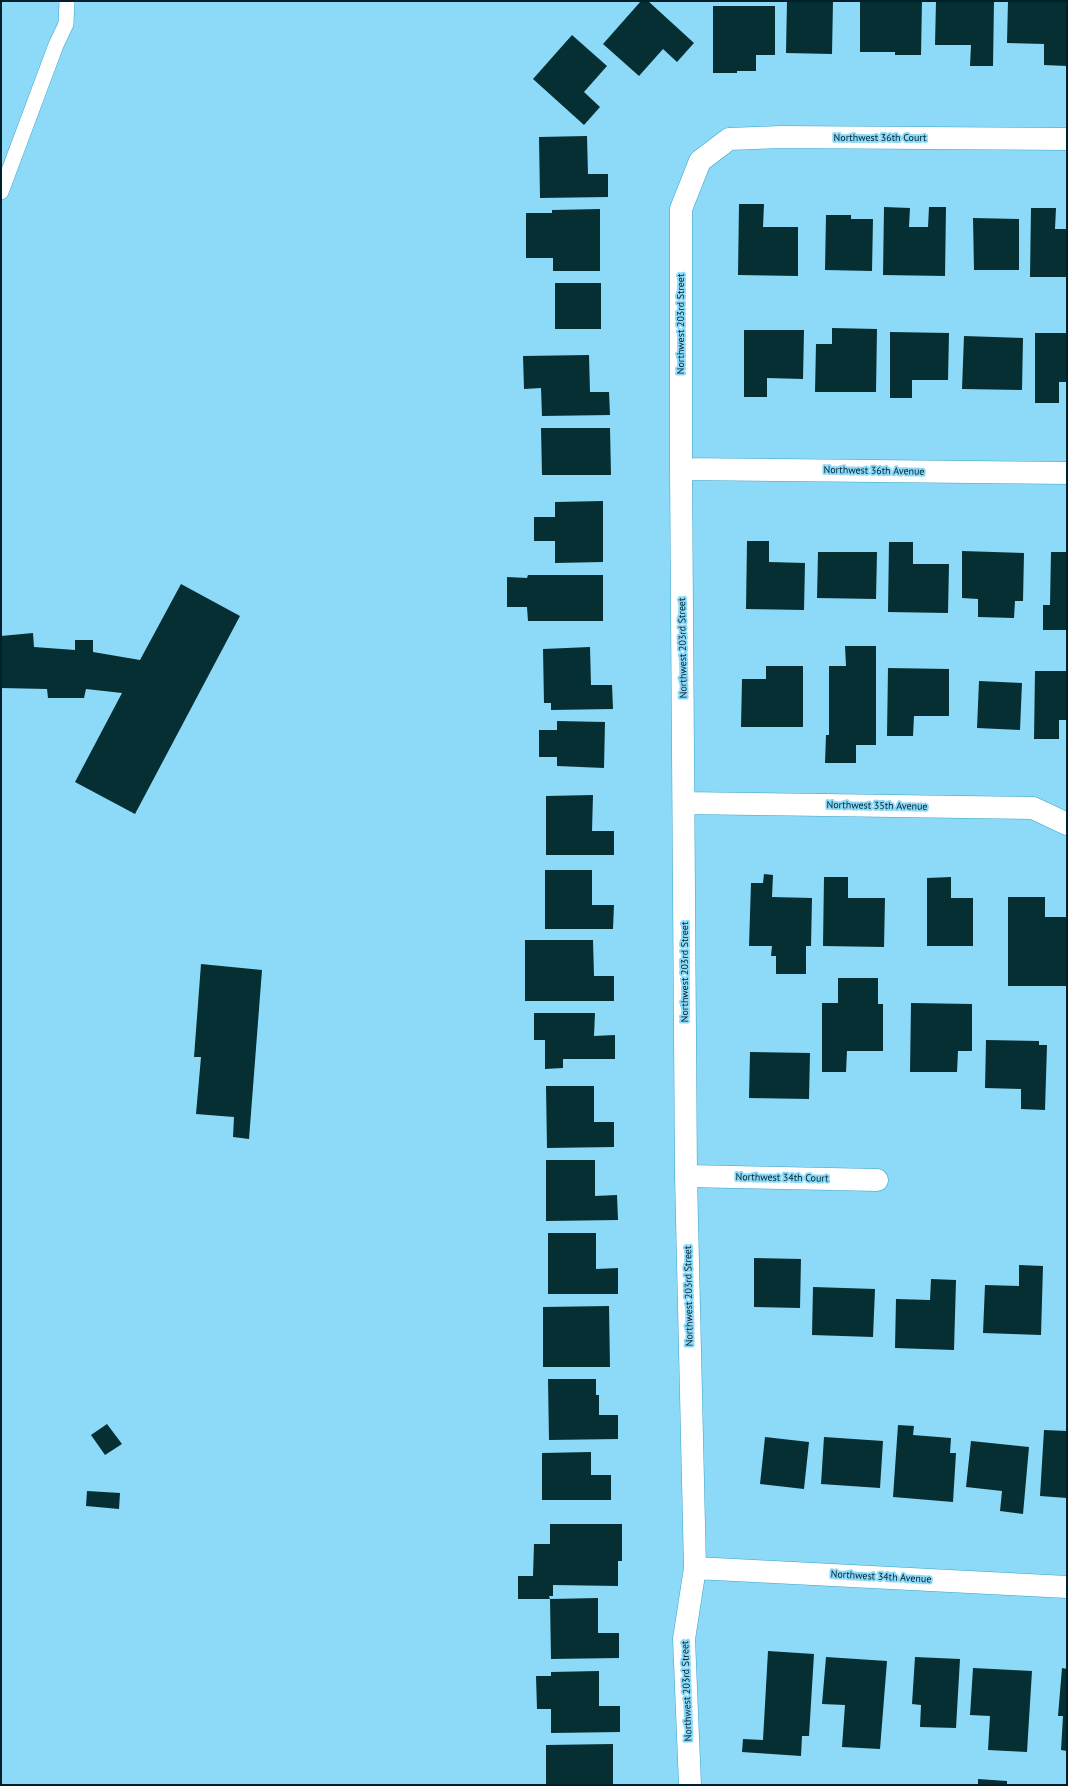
<!DOCTYPE html>
<html>
<head>
<meta charset="utf-8">
<style>
	body { margin:0 }
	#map { position:relative; width:1068px; height:1786px; overflow:hidden; background:#8dd9f8; font-family:"PT Sans",sans-serif }
	canvas { display:block }
	.frame { position:absolute; inset:0; border:2px solid #00202b; pointer-events:none }
</style>
</head>
<body>
<div id="map">
<canvas width="1068" height="1786"></canvas>
<div class="frame"></div>
</div>
<script>
const ctx = document.querySelector('canvas').getContext('2d');
ctx.lineJoin = 'round';
function fillPath(path, color) {
  ctx.fillStyle = color;
  ctx.fill(path, 'evenodd');
}
function toPath(rows) {
  const path = new Path2D();
  for (const r of rows) {
    path.moveTo(r[0], r[1]);
    for (let i = 2; i < r.length; i += 2) path.lineTo(r[i], r[i + 1]);
  }
  return path;
}
function stroke(path, color, width, dash) {
  ctx.strokeStyle = color;
  ctx.lineWidth = width;
  ctx.lineCap = dash ? 'butt' : 'round';
  ctx.setLineDash(dash || []);
  ctx.stroke(path);
}
function drawText(font, color, halo, rows, align = 'center') {
  ctx.font = font + ' "PT Sans",sans-serif';
  ctx.lineWidth = 4;
  ctx.setLineDash([]);
  ctx.textBaseline = 'middle';
  ctx.strokeStyle = halo;
  ctx.fillStyle = color;
  for (const [text, x, y, turn = 0] of rows) {
    ctx.save();
    ctx.translate(x, y);
    ctx.rotate((+turn || 0) * Math.PI / 180);
    ctx.textAlign = isNaN(turn) ? turn : align;
    if (halo) ctx.strokeText(text, 0, 0);
    ctx.fillText(text, 0, 0);
    ctx.restore();
  }
}
fillPath(toPath([
	[641,1,648,1,694,43,677,62,663,49,639,76,603,44],
	[787,1,833,1,832,54,786,53],
	[860,1,922,1,921,55,895,55,895,52,860,52],
	[936,1,994,1,993,66,970,66,971,45,935,45],
	[1008,1,1067,1,1067,66,1044,65,1044,44,1007,43],
	[713,6,775,6,775,55,756,55,756,71,737,71,737,73,713,73],
	[572,35,607,66,584,92,600,107,584,125,533,79],
	[587,136,588,174,608,174,608,197,540,198,539,137],
	[739,204,764,204,763,227,798,227,798,276,738,275],
	[884,207,910,208,909,227,928,227,929,207,946,207,945,276,883,275],
	[1031,208,1056,208,1055,229,1067,229,1067,277,1030,277],
	[600,209,600,271,553,271,553,258,526,258,526,213,552,213,552,210],
	[826,215,851,215,851,219,873,219,872,271,825,270],
	[973,218,1019,219,1019,270,974,270],
	[555,283,601,283,601,329,555,329],
	[832,328,877,329,876,392,815,392,816,344,832,344],
	[744,330,804,330,803,379,767,378,767,397,744,397],
	[890,332,949,333,948,380,912,380,912,398,890,398],
	[1035,333,1067,333,1067,382,1059,382,1059,403,1035,403],
	[964,336,1023,338,1022,390,962,389],
	[589,355,590,392,609,392,610,415,542,416,541,388,524,389,523,356],
	[541,428,610,428,611,475,542,475],
	[603,501,603,562,555,563,555,541,534,541,534,517,555,517,555,502],
	[747,541,769,541,769,562,805,563,804,610,746,609],
	[889,542,913,542,913,564,949,564,948,613,888,612],
	[962,551,1024,553,1023,601,1015,601,1014,618,978,617,978,599,962,598],
	[818,552,877,552,876,599,817,598],
	[1051,552,1067,552,1067,630,1043,630,1043,605,1050,605],
	[528,575,603,575,603,621,528,621,527,607,507,607,507,577,527,578],
	[181,584,240,616,135,814,75,782,122,693,86,689,84,698,48,698,47,689,1,688,1,636,33,633,34,647,75,650,75,640,93,640,93,652,140,660],
	[845,646,876,646,876,745,856,745,856,763,825,763,826,735,829,735,829,666,846,666],
	[590,647,591,685,612,685,613,709,551,710,551,703,544,703,543,649],
	[766,666,803,666,803,727,741,727,742,679,766,679],
	[888,668,949,669,949,716,914,716,913,736,887,736],
	[1035,671,1067,671,1067,720,1059,720,1059,739,1034,739],
	[979,681,1022,683,1020,730,977,728],
	[557,721,605,722,604,768,557,766,557,757,539,757,539,730,557,730],
	[593,795,592,831,614,831,614,855,546,855,546,796],
	[545,870,592,870,592,905,614,905,613,929,545,929],
	[764,874,773,875,772,897,812,898,811,946,806,946,806,974,776,974,776,956,771,956,772,946,749,946,751,883,763,883],
	[824,877,848,877,848,898,885,898,884,947,823,946],
	[951,877,951,898,973,898,973,946,927,946,927,878],
	[1008,897,1045,897,1045,917,1067,917,1067,986,1008,986],
	[525,940,593,940,594,976,614,976,614,1001,525,1001],
	[201,964,262,970,249,1139,233,1137,234,1117,196,1114,201,1057,194,1057],
	[838,978,878,978,878,1004,883,1004,883,1051,847,1051,846,1072,822,1072,822,1003,838,1003],
	[911,1003,972,1004,972,1051,958,1051,957,1072,910,1072],
	[534,1013,595,1013,594,1036,615,1035,615,1059,563,1059,563,1068,545,1069,545,1040,534,1040],
	[986,1040,1039,1041,1039,1045,1047,1045,1045,1110,1021,1109,1021,1089,985,1088],
	[750,1052,810,1053,809,1099,749,1098],
	[546,1086,594,1086,594,1122,614,1122,614,1147,547,1148],
	[546,1160,595,1160,595,1196,617,1195,618,1220,546,1221],
	[548,1233,596,1233,596,1269,618,1268,618,1294,548,1294],
	[754,1258,801,1259,800,1308,754,1307],
	[1019,1265,1043,1266,1041,1335,983,1333,985,1285,1019,1286],
	[931,1279,956,1280,954,1350,895,1348,896,1299,930,1300],
	[813,1287,875,1289,873,1337,812,1335],
	[609,1306,610,1367,543,1367,543,1307],
	[548,1379,596,1379,596,1395,599,1395,599,1415,618,1415,618,1439,549,1440],
	[107,1424,122,1444,105,1455,91,1435],
	[898,1425,914,1426,913,1435,951,1438,950,1453,956,1453,953,1502,893,1497],
	[1044,1430,1067,1431,1067,1498,1040,1496],
	[765,1437,809,1442,804,1489,760,1484],
	[824,1437,883,1441,880,1488,821,1484],
	[971,1441,1029,1447,1023,1514,1000,1511,1002,1491,966,1487],
	[591,1452,591,1475,611,1475,611,1500,542,1500,542,1453],
	[87,1491,120,1493,119,1509,86,1506],
	[550,1524,622,1524,622,1561,618,1561,618,1586,553,1585,553,1596,549,1596,550,1599,518,1599,518,1576,533,1576,534,1544,550,1544],
	[598,1598,598,1633,619,1633,619,1658,551,1659,550,1599],
	[768,1651,814,1654,809,1736,802,1736,801,1756,742,1752,743,1739,763,1740],
	[826,1657,887,1661,880,1749,842,1747,845,1705,822,1704],
	[915,1657,960,1659,956,1728,920,1727,921,1705,912,1704],
	[973,1668,1032,1671,1027,1752,988,1750,990,1716,970,1715],
	[1062,1668,1067,1669,1067,1751,1061,1750,1063,1716,1058,1716],
	[599,1671,599,1706,620,1706,620,1732,551,1733,551,1709,537,1709,536,1676,551,1676,551,1672],
	[613,1744,613,1785,546,1785,546,1745],
	[978,1779,1007,1781,1007,1785,978,1785]
]), '#062f33');
const service = toPath([
	[1,192,56,45,66,24,67,1]
]);
const minor = toPath([
	[681,469,1067,473],
	[684,803,1033,808,1067,824],
	[686,1176,877,1180],
	[695,1568,1067,1587],
	[690,1785,684,1639,695,1568,686,1176,681,469,681,209,700,161,729,139,781,137,1067,139]
]);
stroke(service, '#3aa3c7', 16);
stroke(minor, '#3aa3c7', 23);
stroke(service, '#fff', 15);
stroke(minor, '#fff', 22);
drawText('10px', '#00202b', '#8dd9f8', [
	["Northwest 36th Court",880,138],
	["Northwest 203rd Street",681,324,-90],
	["Northwest 36th Avenue",874,471,1],
	["Northwest 203rd Street",683,648,-91],
	["Northwest 35th Avenue",877,806,1],
	["Northwest 203rd Street",685,972,-90],
	["Northwest 34th Court",782,1178,1],
	["Northwest 203rd Street",689,1296,-91],
	["Northwest 34th Avenue",881,1577,3],
	["Northwest 203rd Street",687,1691,-92]
]);
</script>
</body>
</html>
